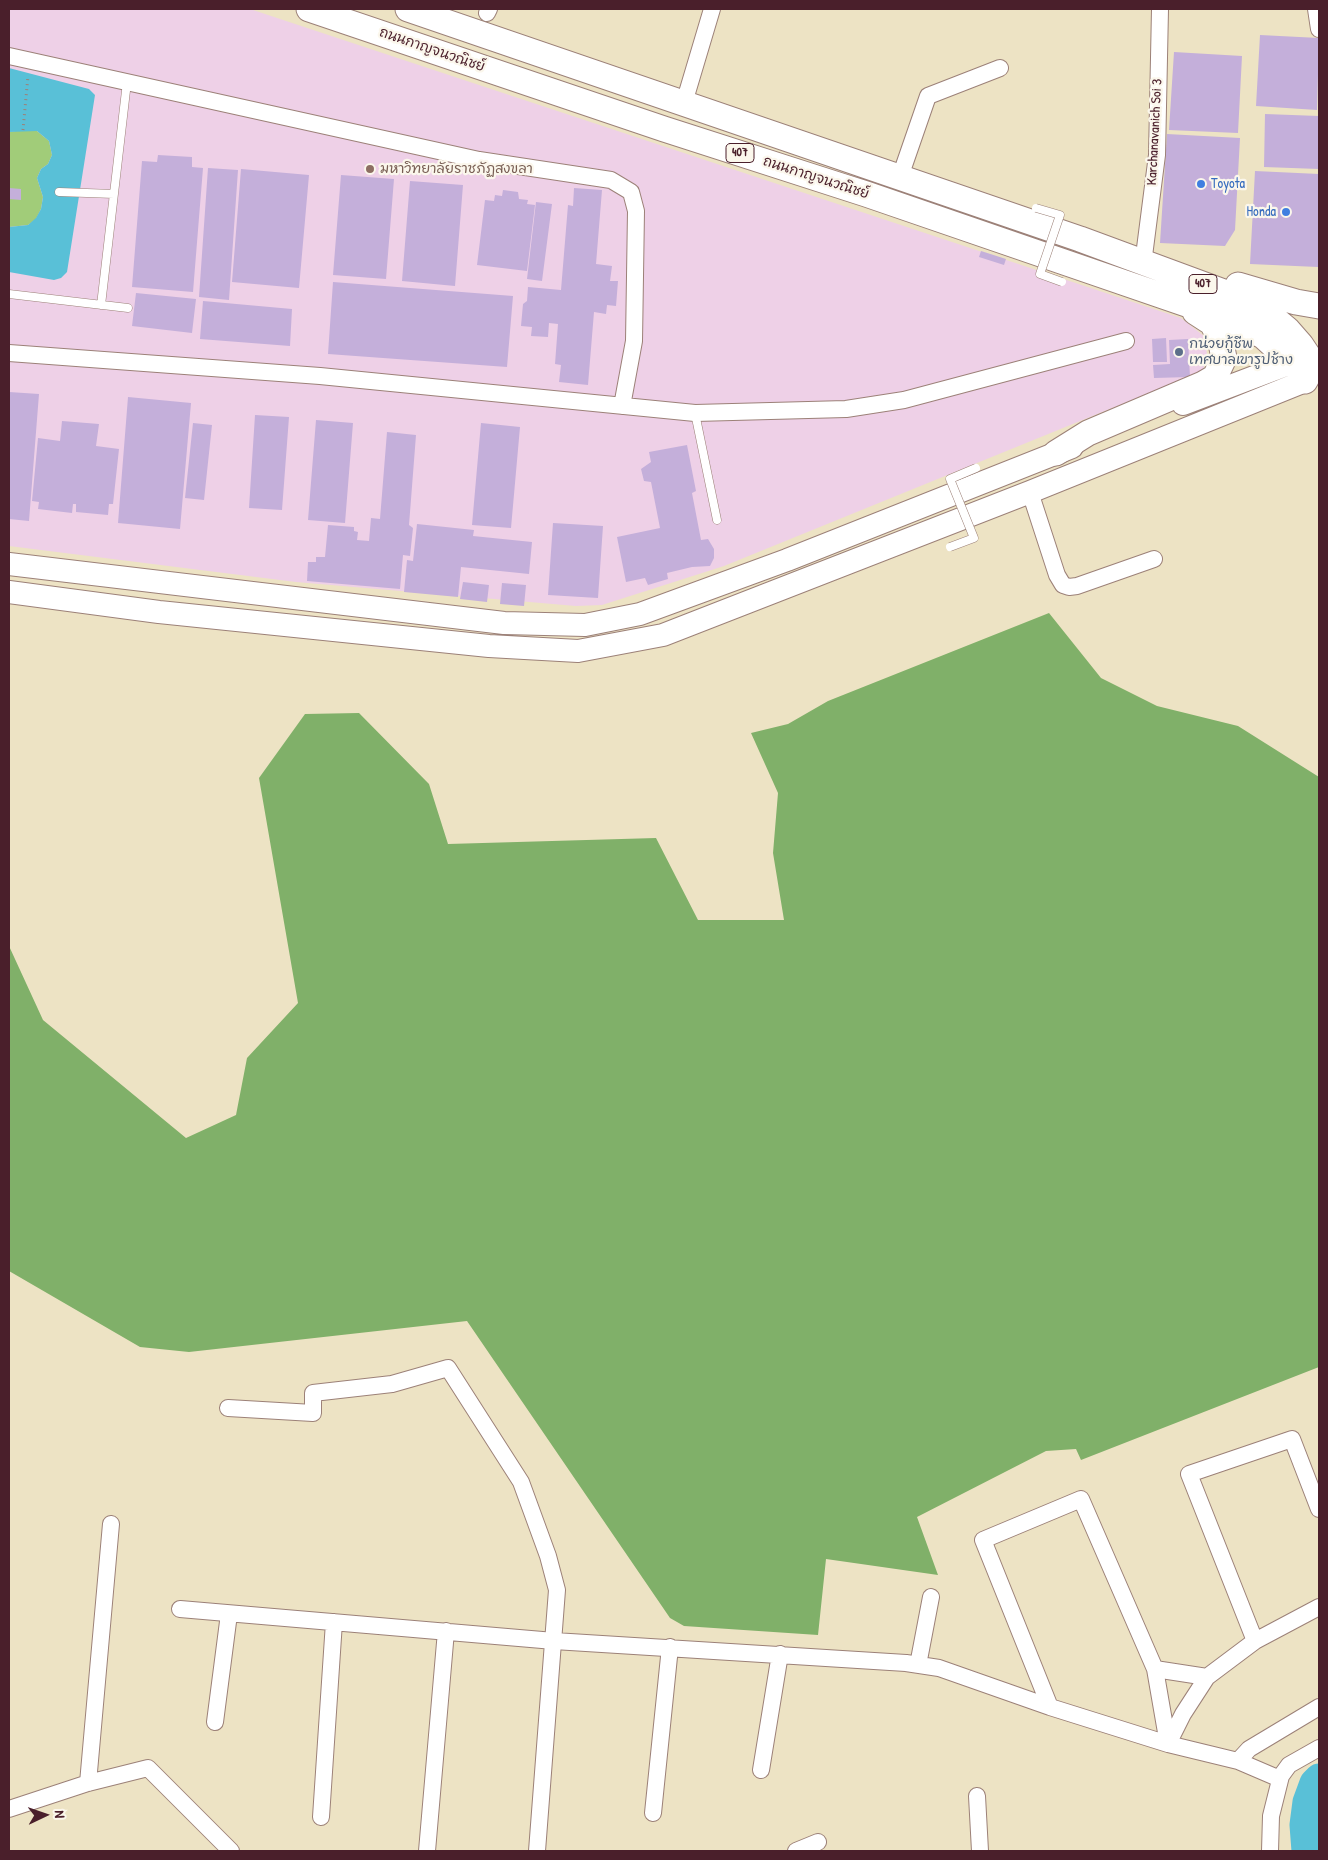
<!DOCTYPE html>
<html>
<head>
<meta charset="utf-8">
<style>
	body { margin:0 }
	#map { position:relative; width:1328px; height:1860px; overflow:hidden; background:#ede3c4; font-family:"Patrick Hand",sans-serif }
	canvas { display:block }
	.frame { position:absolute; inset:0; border:10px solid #4a1f2b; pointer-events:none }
	.north { position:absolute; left:20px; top:1790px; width:50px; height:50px; -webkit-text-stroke:4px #fbf7ec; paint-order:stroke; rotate:87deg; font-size:14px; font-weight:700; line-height:20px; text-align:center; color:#4a1f2b }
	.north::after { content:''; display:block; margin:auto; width:18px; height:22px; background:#4a1f2b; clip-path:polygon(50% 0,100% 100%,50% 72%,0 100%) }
</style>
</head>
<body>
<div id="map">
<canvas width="1328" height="1860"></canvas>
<div class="frame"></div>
<div class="north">N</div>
</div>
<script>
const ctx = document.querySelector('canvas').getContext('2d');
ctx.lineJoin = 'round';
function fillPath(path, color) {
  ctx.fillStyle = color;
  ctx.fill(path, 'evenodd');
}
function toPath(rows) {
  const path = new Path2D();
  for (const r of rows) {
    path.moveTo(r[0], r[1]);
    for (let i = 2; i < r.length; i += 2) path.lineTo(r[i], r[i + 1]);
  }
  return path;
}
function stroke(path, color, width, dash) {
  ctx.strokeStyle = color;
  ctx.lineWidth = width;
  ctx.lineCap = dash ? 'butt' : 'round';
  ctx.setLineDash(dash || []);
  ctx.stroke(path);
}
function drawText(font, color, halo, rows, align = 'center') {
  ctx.font = font + ' "Patrick Hand","Playpen Sans Thai",sans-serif';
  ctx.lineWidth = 4.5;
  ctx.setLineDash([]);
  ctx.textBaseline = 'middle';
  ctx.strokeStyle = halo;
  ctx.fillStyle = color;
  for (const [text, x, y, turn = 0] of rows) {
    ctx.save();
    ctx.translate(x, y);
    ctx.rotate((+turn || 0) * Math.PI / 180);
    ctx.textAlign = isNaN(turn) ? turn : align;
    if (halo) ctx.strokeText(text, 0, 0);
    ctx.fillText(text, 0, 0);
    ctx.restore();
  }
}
fillPath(toPath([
	[9,9,250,9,1181,318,1204,336,1207,354,1203,371,724,566,602,605,576,606,296,582,9,546]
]), '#eed0e7');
fillPath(toPath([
	[23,130,37,131,49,141,52,155,48,164,41,169,37,178,43,197,41,209,36,219,28,225,9,227,9,132]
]), '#a1cc79');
fillPath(toPath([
	[1049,613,1101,678,1157,706,1238,726,1319,777,1319,1367,1081,1460,1076,1449,1046,1451,917,1517,938,1575,826,1559,818,1635,684,1626,670,1618,467,1321,189,1352,140,1347,9,1271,9,946,43,1020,186,1138,236,1115,247,1058,298,1003,259,778,305,714,359,713,429,784,448,844,656,838,698,920,784,920,773,853,778,793,751,733,788,724,828,701]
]), '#80b069');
fillPath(toPath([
	[9,68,89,89,95,95,67,272,61,278,54,280,9,272,9,227,28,225,36,218,41,209,43,197,37,178,41,169,48,164,52,155,49,141,37,131,9,132]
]), '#59c0d7');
stroke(toPath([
	[1306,1851,1304,1825,1307,1802,1314,1783,1319,1778]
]), '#59c0d7', 29);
fillPath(toPath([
	[1260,35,1319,38,1317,110,1256,106],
	[1174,52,1242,56,1238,133,1169,130],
	[1265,114,1319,116,1319,169,1264,167],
	[1167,134,1240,138,1235,230,1225,246,1160,243],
	[158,155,192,157,192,167,203,168,193,292,132,287,142,161,157,162],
	[208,168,238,170,229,300,199,297],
	[241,169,309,175,299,288,232,282],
	[1255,171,1319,174,1318,267,1250,264],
	[341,175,394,179,386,279,333,275],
	[410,181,463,185,455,286,402,281],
	[9,188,21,189,21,200,9,199],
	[574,188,602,190,596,264,612,266,610,281,618,281,616,306,607,305,606,314,594,312,588,385,559,382,561,365,555,364,558,324,549,323,548,337,531,336,532,327,521,326,523,304,527,301,528,287,561,290,568,205,573,206],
	[503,190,518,192,519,199,528,200,527,204,535,205,527,271,477,265,485,200,494,201,495,195,502,196],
	[536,202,552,204,542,281,527,279],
	[981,251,1006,259,1004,265,979,257],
	[333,282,513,296,507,367,328,354],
	[136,293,196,299,192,333,132,326],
	[203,301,292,309,290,346,200,339],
	[1166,338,1167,362,1153,362,1152,339],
	[1188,339,1190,377,1154,378,1153,365,1170,364,1169,340],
	[9,392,39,394,29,521,9,519],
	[128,397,191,403,180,529,118,523],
	[255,415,289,417,282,510,249,508],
	[316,420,353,423,345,523,308,520],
	[62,421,99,424,96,446,119,449,113,504,109,504,108,515,76,512,76,504,73,504,72,513,38,509,39,502,32,501,38,438,60,441],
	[193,423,212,425,204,500,185,498],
	[481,423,520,427,511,528,472,525],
	[387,432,416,435,409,525,413,528,410,556,403,555,400,589,307,581,308,562,316,562,316,557,325,557,328,525,354,527,354,531,358,532,357,540,369,541,371,518,380,519],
	[687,445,696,491,692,493,701,540,708,539,714,549,714,558,710,566,692,567,667,573,668,579,648,585,645,578,626,582,617,537,660,528,651,482,644,481,641,469,651,462,649,452],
	[553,523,603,526,598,598,548,595],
	[417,524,474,530,473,536,532,542,529,574,461,567,458,597,404,592,407,560,413,561],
	[463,582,489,585,487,602,460,599],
	[502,583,526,585,524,606,500,604]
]), '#c4afda');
const service = toPath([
	[59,192,114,194],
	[9,294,128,308],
	[101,305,127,82],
	[695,413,717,520]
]);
const minor = toPath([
	[1316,9,1319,29],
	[487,13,489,9],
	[9,56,479,160,611,180,631,192,636,211,634,341,622,406],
	[684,103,712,9],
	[900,177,928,96,1000,68],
	[1144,256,1157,155,1160,9],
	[9,353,320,376,695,413,846,409,904,400,1126,341],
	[1030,492,1057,575,1063,585,1069,587,1077,586,1154,559],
	[228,1408,313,1413,313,1393,392,1384,448,1368,521,1482,548,1556,557,1590,537,1851],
	[180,1609,554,1641,906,1663,939,1668,1050,1707,1168,1744,1238,1761,1249,1749,1319,1707],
	[1255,1641,1319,1607],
	[918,1665,931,1597],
	[1155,1669,1207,1677],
	[1050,1707,983,1540,1081,1499,1155,1669,1168,1744],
	[215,1722,229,1614],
	[1168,1744,1183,1714,1207,1677,1255,1641,1189,1474,1292,1439,1319,1509],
	[1238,1761,1280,1779],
	[761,1770,780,1654],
	[88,1783,111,1524],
	[977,1796,980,1851],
	[9,1809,88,1783,148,1768,231,1851],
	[653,1813,670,1647],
	[321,1817,334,1622],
	[427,1851,446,1631],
	[796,1851,818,1842],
	[1270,1851,1271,1816,1281,1776,1289,1765,1319,1748]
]);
const secondary = toPath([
	[1183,404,1291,363],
	[9,564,504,623,585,625,640,614,787,560,1072,447],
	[9,592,159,612,489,646,578,651,663,635,1030,492,1305,381]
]);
const primary = toPath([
	[309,9,664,129,866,194,1224,317,1263,336,1297,367,1309,370,1319,370],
	[408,9,1080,239,1237,297,1269,314,1287,329,1301,345,1309,357,1311,370,1305,381],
	[1238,285,1296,302,1319,306],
	[1056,453,1088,433,1203,384,1215,377,1224,358,1220,338,1212,323,1195,312]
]);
stroke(service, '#9c8178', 9);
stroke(minor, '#9c8178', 18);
stroke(secondary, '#9c8178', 24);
stroke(primary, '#9c8178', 27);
stroke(toPath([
	[23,130,28,76]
]), '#9c8178', 3, [1, 4]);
stroke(service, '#fff', 8);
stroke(minor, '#fff', 16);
stroke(secondary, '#fff', 22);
stroke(primary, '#fff', 25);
const serviceBridge = toPath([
	[1036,208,1060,215,1040,274,1062,282],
	[950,547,974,538,950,479,976,468]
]);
stroke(serviceBridge, '#9c8178', 9, []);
stroke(serviceBridge, '#fff', 8);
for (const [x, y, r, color] of [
	[370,169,5,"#8d6e63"],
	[1201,184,5,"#3f7fe0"],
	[1286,212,5,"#3f7fe0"],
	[1179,352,5,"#5c6f8a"]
]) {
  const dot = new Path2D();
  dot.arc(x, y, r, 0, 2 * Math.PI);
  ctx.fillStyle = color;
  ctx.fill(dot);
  stroke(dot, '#fbf7ec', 2);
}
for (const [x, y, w] of [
	[740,153,28],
	[1203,284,28]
]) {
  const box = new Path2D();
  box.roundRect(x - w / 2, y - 9.5, w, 19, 4);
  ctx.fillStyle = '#fbf7ec';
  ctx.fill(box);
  stroke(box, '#4a1f2b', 1);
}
drawText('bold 12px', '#4a1f2b', null, [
	["407",740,153],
	["407",1203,284]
]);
drawText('14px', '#4a1f2b', '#fbf7ec', [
	["ถนนกาญจนวณิชย์",432,50,19],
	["Karchanavanich Soi 3",1155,132,-87],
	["ถนนกาญจนวณิชย์",816,178,18]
]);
drawText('14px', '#785e54', '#fbf7ec', [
	["มหาวิทยาลัยราชภัฏสงขลา",380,169]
], 'left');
drawText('14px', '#366cbe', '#fbf7ec', [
	["Toyota",1211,184],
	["Honda",1276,212,"right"]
], 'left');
drawText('14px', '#4e5e75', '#fbf7ec', [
	["กน่วยกู้ชีพ",1189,344],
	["เทศบาลเขารูปช้าง",1189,360]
], 'left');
</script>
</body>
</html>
